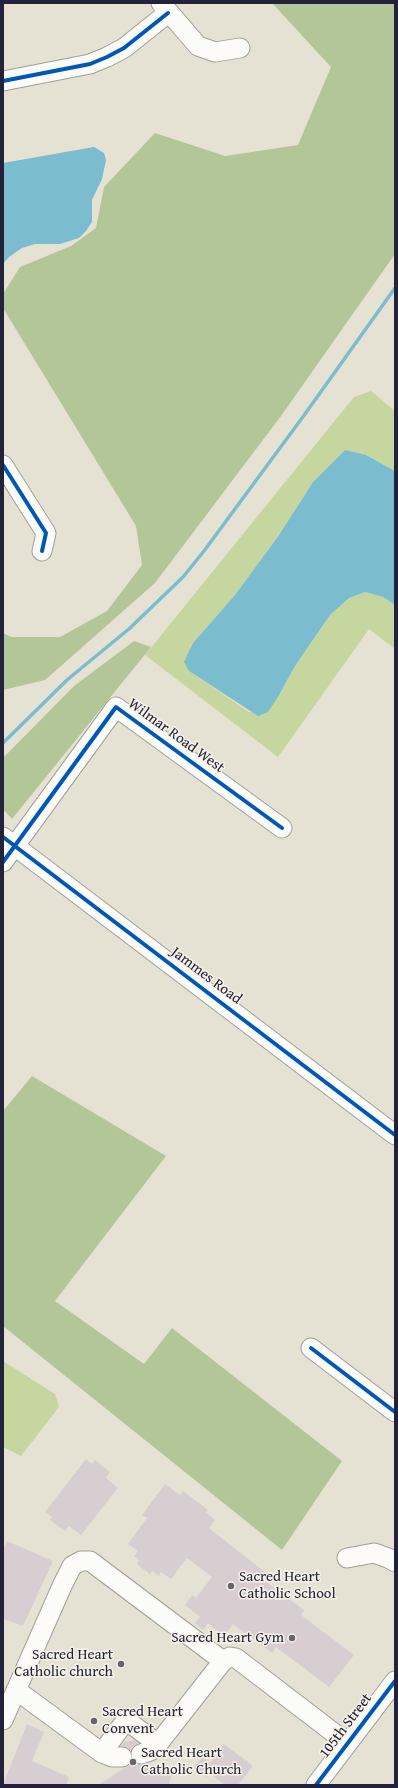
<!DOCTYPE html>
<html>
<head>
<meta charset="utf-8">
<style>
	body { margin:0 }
	#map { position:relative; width:398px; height:1788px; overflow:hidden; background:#e6e2d3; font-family:"Gentium Book Plus",serif }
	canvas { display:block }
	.frame { position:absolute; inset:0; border:4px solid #22223b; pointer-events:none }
</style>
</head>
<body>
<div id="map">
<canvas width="398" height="1788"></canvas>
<div class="frame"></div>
</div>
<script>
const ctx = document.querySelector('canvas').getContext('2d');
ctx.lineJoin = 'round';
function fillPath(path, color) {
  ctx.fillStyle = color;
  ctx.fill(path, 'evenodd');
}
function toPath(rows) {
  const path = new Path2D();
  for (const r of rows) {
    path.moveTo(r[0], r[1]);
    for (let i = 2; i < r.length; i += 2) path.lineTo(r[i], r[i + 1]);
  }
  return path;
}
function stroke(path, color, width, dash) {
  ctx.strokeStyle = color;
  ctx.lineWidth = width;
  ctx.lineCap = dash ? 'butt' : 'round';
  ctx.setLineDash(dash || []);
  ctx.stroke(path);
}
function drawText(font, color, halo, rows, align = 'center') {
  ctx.font = font + ' "Gentium Book Plus",serif';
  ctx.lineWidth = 3;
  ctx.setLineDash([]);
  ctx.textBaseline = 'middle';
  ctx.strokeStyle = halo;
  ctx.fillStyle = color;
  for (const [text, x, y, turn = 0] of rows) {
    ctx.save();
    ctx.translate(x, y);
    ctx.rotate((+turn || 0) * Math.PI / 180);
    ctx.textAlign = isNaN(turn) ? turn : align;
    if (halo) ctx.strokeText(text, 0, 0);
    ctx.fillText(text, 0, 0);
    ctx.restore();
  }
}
fillPath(toPath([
	[371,391,395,411,395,471,366,455,345,450,313,482,279,535,235,595,193,643,189,671,249,712,268,712,278,697,295,666,330,615,349,598,365,592,383,597,395,605,395,649,369,629,278,757,145,655,354,397],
	[3,1361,55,1394,59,1407,21,1456,3,1447]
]), '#c6d69f');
fillPath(toPath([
	[272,3,395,3,395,254,281,416,155,583,45,680,3,690,3,633,12,637,60,637,107,611,142,565,136,526,3,308,3,294,20,267,71,246,96,228,104,187,155,133,225,156,298,145,331,67],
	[134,641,151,647,12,819,3,809,3,758,74,686],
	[32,1076,166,1156,55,1301,144,1364,172,1328,342,1461,282,1550,3,1326,3,1111]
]), '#b3c697');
fillPath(toPath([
	[94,147,104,153,106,160,102,179,92,200,92,222,86,231,79,238,60,244,35,244,22,248,9,257,3,264,3,163],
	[345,450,366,455,395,471,395,605,383,597,365,592,349,598,330,615,295,666,278,697,268,712,258,716,189,671,184,662,193,643,235,595,279,535,313,482]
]), '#7bbcce');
stroke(toPath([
	[3,743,67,680,130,628,183,577,204,551,305,414,395,288]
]), '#7bbcce', 3.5);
fillPath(toPath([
	[86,1459,92,1464,95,1460,110,1472,106,1478,118,1488,81,1535,69,1526,65,1531,50,1520,52,1517,45,1512],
	[165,1484,180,1495,183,1491,208,1510,206,1512,215,1520,209,1528,266,1573,262,1579,304,1610,301,1615,354,1655,329,1687,276,1647,272,1653,233,1624,224,1636,208,1623,203,1630,195,1623,200,1617,185,1605,192,1595,196,1598,212,1577,187,1558,171,1579,161,1572,159,1576,152,1571,150,1574,137,1564,139,1560,134,1556,138,1551,128,1544,147,1518,142,1515],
	[7,1541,53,1561,23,1626,3,1619,3,1549],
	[27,1724,44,1732,32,1761,69,1777,66,1785,3,1785],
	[135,1740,139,1743,133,1746,131,1751,127,1747,121,1746,124,1742],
	[224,1744,253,1766,238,1785,225,1785,210,1774,207,1777,194,1767,203,1757,210,1763],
	[132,1760,143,1766,172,1773,169,1785,98,1785,128,1766]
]), '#d8cdd1');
const minor = toPath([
	[161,3,198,46,215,52,240,48],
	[3,81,90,64,107,57,124,48,168,13],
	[3,465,46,533,42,551],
	[3,837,395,1135],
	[3,862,116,707,282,828],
	[311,1348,395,1412],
	[347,1558,374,1553,388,1558,395,1562],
	[16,1690,102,1753,126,1720,158,1744,223,1661,230,1657,236,1658,347,1743],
	[3,1720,62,1586,72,1566,81,1561,90,1561,223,1661],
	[102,1753,112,1757,122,1757],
	[141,1754,150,1751,158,1744],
	[316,1785,395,1681]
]);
stroke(minor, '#a29f9a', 21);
stroke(minor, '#fbfbf8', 19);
stroke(toPath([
	[3,81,90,64,107,57,124,48,168,13],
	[3,465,46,533,42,551],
	[3,837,395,1135],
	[3,862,116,707,282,828],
	[311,1348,395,1412],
	[316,1785,395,1681]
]), '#0057b8', 4);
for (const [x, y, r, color] of [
	[231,1586,4,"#676570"],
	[292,1638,4,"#676570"],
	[121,1664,4,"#676570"],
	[94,1721,4,"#676570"],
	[133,1762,4,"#676570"]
]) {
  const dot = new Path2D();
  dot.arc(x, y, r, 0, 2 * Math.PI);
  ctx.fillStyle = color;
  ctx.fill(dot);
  stroke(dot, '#f7f3e8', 1.5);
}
drawText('15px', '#22223b', '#f7f3e8', [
	["Wilmar Road West",176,736,36],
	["Jammes Road",206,976,37],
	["105th Street",346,1726,-53]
]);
drawText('15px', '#22223b', '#f7f3e8', [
	["Sacred Heart",239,1577],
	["Catholic School",239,1594],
	["Sacred Heart Gym",284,1638,"right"],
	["Sacred Heart",113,1655,"right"],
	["Catholic church",113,1672,"right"],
	["Sacred Heart",102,1712],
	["Convent",102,1729],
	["Sacred Heart",141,1753],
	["Catholic Church",141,1770]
], 'left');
</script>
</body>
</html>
